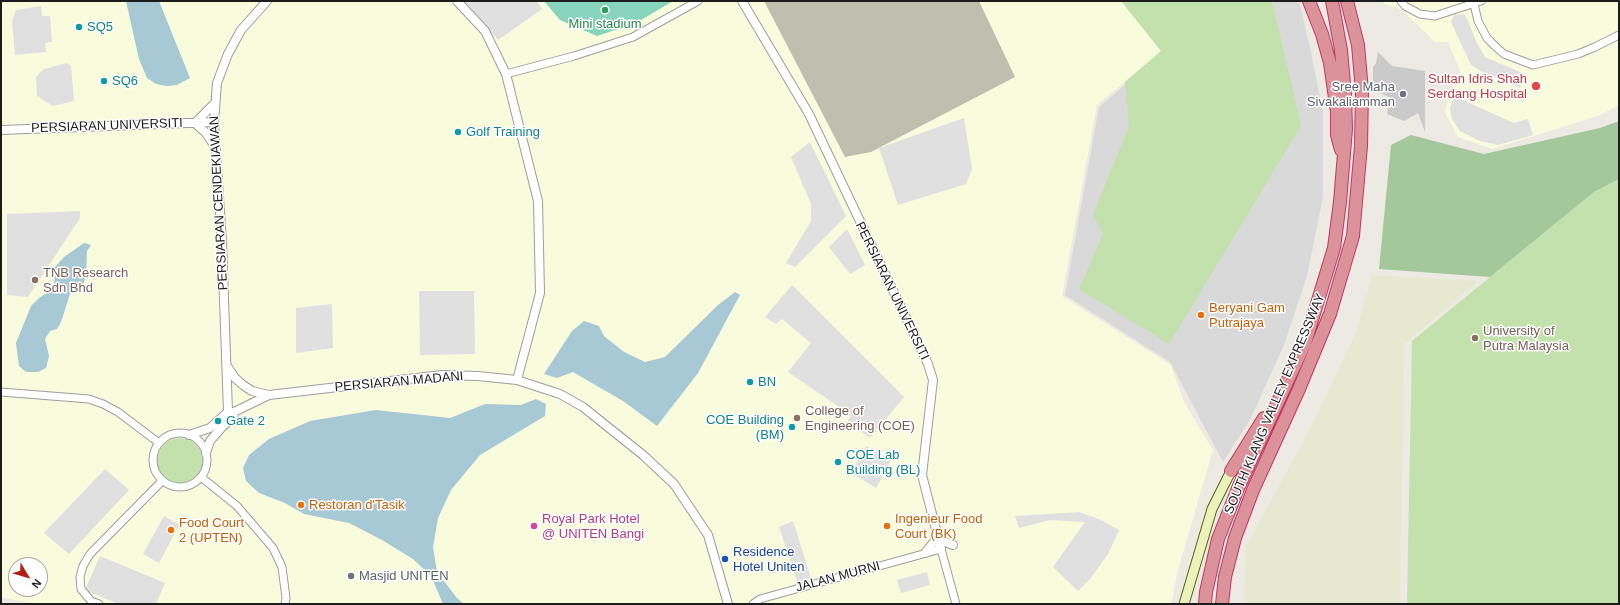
<!DOCTYPE html>
<html>
<head>
<meta charset="utf-8">
<style>
	body { margin:0 }
	#map { position:relative; width:1620px; height:605px; overflow:hidden; background:#eceae3; font-family:Helvetica,sans-serif }
	canvas { display:block }
	.frame { position:absolute; inset:0; border:2px solid #1c1c1c; pointer-events:none }
	.north { position:absolute; left:8px; top:557px; width:40px; height:40px; box-sizing:border-box; background:#fff; border:1px solid #a4a4a4; border-radius:50%; rotate:128deg; font-size:11px; font-weight:700; line-height:16px; text-align:center; color:#1c1c1c }
	.north::after { content:''; display:block; margin:auto; width:14px; height:18px; background:#b22015; clip-path:polygon(50% 0,100% 100%,50% 72%,0 100%) }
</style>
</head>
<body>
<div id="map">
<canvas width="1620" height="605"></canvas>
<div class="frame"></div>
<div class="north">N</div>
</div>
<script>
const ctx = document.querySelector('canvas').getContext('2d');
ctx.lineJoin = 'round';
function fillPath(path, color) {
  ctx.fillStyle = color;
  ctx.fill(path, 'evenodd');
}
function toPath(rows) {
  const path = new Path2D();
  for (const r of rows) {
    if (r.length === 3) {
      path.moveTo(r[0] + r[2], r[1]);
      path.arc(r[0], r[1], r[2], 0, 2 * Math.PI);
      continue;
    }
    path.moveTo(r[0], r[1]);
    for (let i = 2; i < r.length; i += 2) path.lineTo(r[i], r[i + 1]);
  }
  return path;
}
function stroke(path, color, width, dash) {
  ctx.strokeStyle = color;
  ctx.lineWidth = width;
  ctx.lineCap = dash ? 'butt' : 'round';
  ctx.setLineDash(dash || []);
  ctx.stroke(path);
}
function drawText(font, color, halo, rows, align = 'center') {
  ctx.font = font + ' Helvetica,sans-serif';
  ctx.lineWidth = 3;
  ctx.setLineDash([]);
  ctx.textBaseline = 'middle';
  ctx.strokeStyle = halo;
  ctx.fillStyle = color;
  for (const [text, x, y, turn = 0] of rows) {
    ctx.save();
    ctx.translate(x, y);
    ctx.rotate((+turn || 0) * Math.PI / 180);
    ctx.textAlign = isNaN(turn) ? turn : align;
    if (halo) ctx.strokeText(text, 0, 0);
    ctx.fillText(text, 0, 0);
    ctx.restore();
  }
}
fillPath(toPath([
	[1123,1,1299,1,1309,43,1323,112,1323,197,1307,276,1284,345,1250,420,1223,462,1170,362,1065,295,1099,107,1163,52]
]), '#dad9d9');
fillPath(toPath([
	[1,1,1121,1,1161,51,1097,105,1062,296,1171,365,1184,402,1213,450,1178,570,1171,604,35,604,1,597],
	[16,565,40,565,40,589,16,589],
	[1379,1,1619,1,1619,105,1598,116,1492,149,1458,137,1445,113,1447,100,1461,73,1448,42,1435,42,1402,10]
]), '#f9fbdd');
fillPath(toPath([
	[1378,52,1392,66,1425,71,1425,132,1418,113,1404,121,1387,114,1389,97,1373,90,1373,67,1376,63]
]), '#cacaca');
fillPath(toPath([
	[764,1,979,1,1015,77,871,152,845,157]
]), '#bebfaf');
fillPath(toPath([
	[1372,275,1478,281,1404,344,1400,604,1245,604,1246,547,1312,425,1356,333]
]), '#e6e9cf');
fillPath(toPath([
	[1121,1,1272,1,1301,126,1169,344,1079,289,1103,234,1093,215,1129,126,1125,82,1161,51],
	[1619,179,1619,604,1407,604,1412,341,1594,192],
	[180,461,23]
]), '#c3e1ad');
fillPath(toPath([
	[1619,121,1619,179,1594,192,1490,277,1379,269,1391,145,1411,135,1484,154,1600,128]
]), '#a5c79c');
fillPath(toPath([
	[544,1,673,1,636,23,597,36,560,20]
]), '#88d3bb');
fillPath(toPath([
	[464,1,537,1,542,9,498,40],
	[41,6,42,16,50,16,52,42,45,43,46,52,15,55,12,20,16,10],
	[1465,14,1477,43,1485,57,1525,74,1520,88,1484,73,1471,65,1451,22,1454,15],
	[67,63,71,66,74,101,53,106,37,96,36,77,44,69],
	[1454,96,1514,123,1528,119,1533,135,1498,145,1480,141,1460,131,1452,119,1450,108],
	[964,118,972,169,966,184,898,205,879,148],
	[810,142,846,216,795,267,786,263,811,221,811,204,791,157],
	[80,211,80,218,28,297,7,295,7,214],
	[847,229,865,265,850,274,829,247],
	[792,285,904,397,870,438,847,422,851,415,788,372,811,343,782,319,776,324,765,317],
	[419,291,474,291,475,354,420,355],
	[332,304,333,348,296,353,296,308],
	[866,446,891,460,876,488,851,473],
	[105,469,129,490,69,554,44,533],
	[1079,512,1101,520,1119,530,1108,554,1090,579,1078,591,1053,567,1085,522,1050,520,1019,528,1015,516],
	[164,516,179,525,159,563,143,554],
	[793,521,811,578,798,583,779,527],
	[100,556,165,583,156,604,118,604,85,590],
	[927,572,930,585,901,593,897,580]
]), '#e0e0e0');
fillPath(toPath([
	[126,1,159,1,190,78,177,85,167,86,156,84,147,78,139,59],
	[84,243,91,245,87,251,86,276,83,285,70,294,61,322,57,329,50,331,45,339,49,356,46,368,38,372,26,372,19,366,16,343,31,306,39,298,54,288,55,267,64,257],
	[735,292,740,295,698,373,657,426,623,401,573,372,557,378,544,374,572,331,584,321,599,326,604,336,624,352,645,362,665,357,718,305],
	[536,399,546,404,545,416,480,455,451,490,438,518,433,547,437,572,457,598,464,604,443,604,431,576,413,559,382,540,349,523,304,514,285,503,259,493,246,481,243,468,249,455,269,439,310,421,376,410,450,418,485,404,521,405]
]), '#a7c8d5');
const minor = toPath([
	[1401,1,1405,6,1420,14,1435,16,1481,1],
	[1474,4,1478,21,1487,38,1495,46,1504,54,1533,65,1578,54,1595,47,1619,35],
	[506,74,574,56,633,37,698,1],
	[1,392,89,399,103,404,118,412,159,443],
	[180,460,27],
	[201,477,237,506,273,548,282,567,286,598,285,604],
	[99,604,91,601,81,589,80,577,83,566,90,554,162,481],
	[753,604,760,599,941,549,956,604]
]);
const tertiary = toPath([
	[457,1,485,31,506,74,538,201,540,293,517,380],
	[742,1,809,114,928,364,933,380,922,475,941,549],
	[195,123,206,133,214,145],
	[195,123,215,103],
	[1,130,214,122],
	[227,366,235,378,243,385,252,391,269,395],
	[233,418,228,412,222,242,214,122,217,83,228,54,241,30,267,1],
	[189,435,210,428,228,412,234,412,269,395,442,375,478,376,517,380,560,394,583,407,643,455,674,484,708,535,728,604],
	[206,453,210,441,223,426,233,418,234,413],
	[938,537,943,541,953,545],
	[925,553,938,537]
]);
const secondary = toPath([
	[1184,604,1212,509,1231,471]
]);
const motorway = toPath([
	[1309,1,1322,34,1330,63,1337,112,1337,135,1341,150],
	[1231,471,1264,418],
	[1205,604,1206,592,1218,539,1239,486,1305,343,1334,248,1340,202,1346,129,1345,95,1341,50,1332,1],
	[1222,604,1225,577,1235,538,1253,490,1299,389,1330,314,1353,236,1361,146,1362,91,1358,45,1347,1]
]);
stroke(minor, '#9d9d9d', 9);
stroke(tertiary, '#9d9d9d', 10);
stroke(secondary, '#576510', 11);
stroke(motorway, '#c3365d', 14);
stroke(minor, '#fff', 7);
stroke(tertiary, '#fff', 8);
stroke(secondary, '#ebf2bb', 9);
stroke(motorway, '#dc929b', 12);
for (const [x, y, r, color] of [
	[605,10,4,"#2e9e5b"],
	[79,27,4,"#0f9aa8"],
	[104,81,4,"#0f9aa8"],
	[1536,86,5,"#e0444e"],
	[1403,94,4,"#6b7280"],
	[458,132,4,"#0f9aa8"],
	[35,280,4,"#8d6e63"],
	[1201,315,4,"#e8710a"],
	[1475,338,4,"#8d6e63"],
	[750,382,4,"#0f9aa8"],
	[797,418,4,"#8d6e63"],
	[218,421,4,"#0f9aa8"],
	[792,427,4,"#0f9aa8"],
	[838,462,4,"#0f9aa8"],
	[301,505,4,"#e8710a"],
	[534,526,4,"#d1479c"],
	[887,526,4,"#e8710a"],
	[171,530,4,"#e8710a"],
	[725,559,4,"#1a4fb4"],
	[351,576,4,"#6b7280"]
]) {
  const dot = new Path2D();
  dot.arc(x, y, r, 0, 2 * Math.PI);
  ctx.fillStyle = color;
  ctx.fill(dot);
  stroke(dot, '#fff', 1.5);
}
drawText('13px', '#27864d', '#fff', [
	["Mini stadium",605,24]
]);
drawText('13px', '#0d838f', '#fff', [
	["SQ5",87,27],
	["SQ6",112,81],
	["Golf Training",466,132],
	["BN",758,382],
	["COE Building",784,420,"right"],
	["(BM)",784,435,"right"],
	["Gate 2",226,421],
	["COE Lab",846,455],
	["Building (BL)",846,470]
], 'left');
drawText('13px', '#be3a42', '#fff', [
	["Sultan Idris Shah",1527,79],
	["Serdang Hospital",1527,94]
], 'right');
drawText('13px', '#5b616d', '#fff', [
	["Sree Maha",1395,87],
	["Sivakaliamman",1395,102],
	["Masjid UNITEN",359,576,"left"]
], 'right');
drawText('13px', '#1c1c1c', '#fff', [
	["PERSIARAN UNIVERSITI",107,126,-2],
	["PERSIARAN CENDEKIAWAN",219,203,-93],
	["PERSIARAN UNIVERSITI",892,291,64],
	["PERSIARAN MADANI",399,382,-5],
	["SOUTH KLANG VALLEY EXPRESSWAY",1275,404,-67],
	["JALAN MURNI",838,577,-15]
]);
drawText('13px', '#785e54', '#fff', [
	["TNB Research",43,273],
	["Sdn Bhd",43,288],
	["University of",1483,331],
	["Putra Malaysia",1483,346],
	["College of",805,411],
	["Engineering (COE)",805,426]
], 'left');
drawText('13px', '#c56008', '#fff', [
	["Beryani Gam",1209,308],
	["Putrajaya",1209,323],
	["Restoran d'Tasik",309,505],
	["Ingenieur Food",895,519],
	["Court (BK)",895,534],
	["Food Court",179,523],
	["2 (UPTEN)",179,538]
], 'left');
drawText('13px', '#b23c85', '#fff', [
	["Royal Park Hotel",542,519],
	["@ UNITEN Bangi",542,534]
], 'left');
drawText('13px', '#164399', '#fff', [
	["Residence",733,552],
	["Hotel Uniten",733,567]
], 'left');
</script>
</body>
</html>
